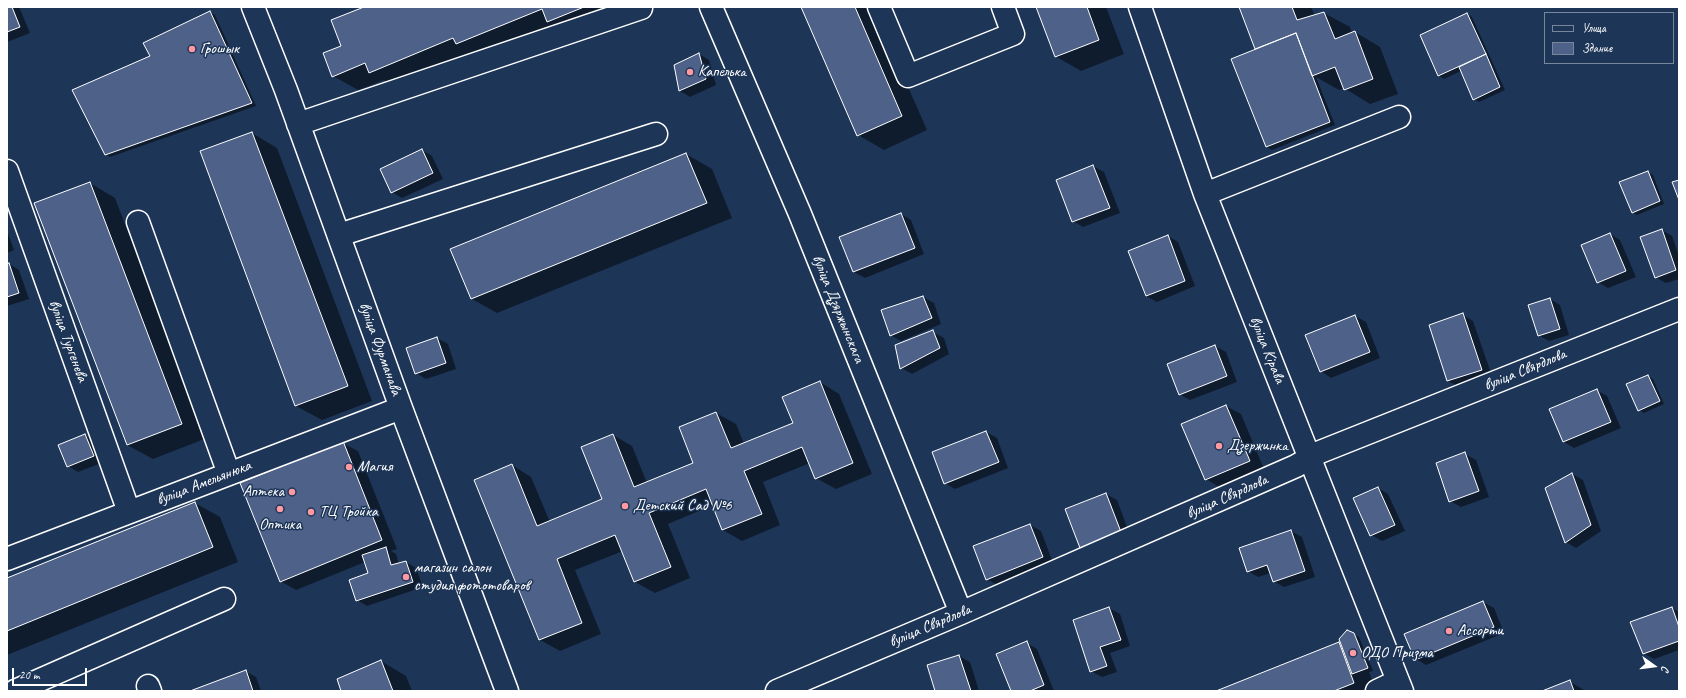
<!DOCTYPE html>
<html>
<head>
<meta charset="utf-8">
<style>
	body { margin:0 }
	#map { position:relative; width:1686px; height:698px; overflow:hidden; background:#1d3557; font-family:Caveat,sans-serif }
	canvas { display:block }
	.frame { position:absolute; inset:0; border:8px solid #fff; pointer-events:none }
	.legend { position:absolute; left:1544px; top:12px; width:130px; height:52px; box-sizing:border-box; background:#1d3557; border:1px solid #77869a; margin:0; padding:5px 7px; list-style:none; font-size:12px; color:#fff }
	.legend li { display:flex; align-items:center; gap:8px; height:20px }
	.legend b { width:20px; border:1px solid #77869a }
	.north { position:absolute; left:1634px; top:646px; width:40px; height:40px; -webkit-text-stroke:3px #1d3557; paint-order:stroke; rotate:104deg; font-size:11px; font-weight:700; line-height:16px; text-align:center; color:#fff }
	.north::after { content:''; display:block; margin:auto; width:14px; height:18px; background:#fff; clip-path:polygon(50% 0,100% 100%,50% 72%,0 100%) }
	.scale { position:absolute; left:12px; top:668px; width:75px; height:18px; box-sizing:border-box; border:2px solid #fff; border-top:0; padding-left:5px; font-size:12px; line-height:14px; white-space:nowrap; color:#fff; -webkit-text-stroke:3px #1d3557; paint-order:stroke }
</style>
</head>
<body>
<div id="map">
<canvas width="1686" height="698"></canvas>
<div class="frame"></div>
<ul class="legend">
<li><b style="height:5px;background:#1d3557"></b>Улица</li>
<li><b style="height:11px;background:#4e6289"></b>Здание</li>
</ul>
<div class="north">С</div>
<div class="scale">20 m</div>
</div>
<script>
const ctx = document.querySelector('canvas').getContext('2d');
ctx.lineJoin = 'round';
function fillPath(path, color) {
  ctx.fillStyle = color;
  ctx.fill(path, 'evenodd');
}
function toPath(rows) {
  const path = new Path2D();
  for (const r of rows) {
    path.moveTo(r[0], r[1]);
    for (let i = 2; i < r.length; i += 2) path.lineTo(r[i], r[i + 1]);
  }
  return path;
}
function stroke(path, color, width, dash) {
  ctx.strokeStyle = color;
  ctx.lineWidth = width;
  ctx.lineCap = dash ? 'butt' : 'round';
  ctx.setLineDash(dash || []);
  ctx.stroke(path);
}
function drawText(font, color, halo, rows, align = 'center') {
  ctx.font = font + ' Caveat,sans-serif';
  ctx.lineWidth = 3;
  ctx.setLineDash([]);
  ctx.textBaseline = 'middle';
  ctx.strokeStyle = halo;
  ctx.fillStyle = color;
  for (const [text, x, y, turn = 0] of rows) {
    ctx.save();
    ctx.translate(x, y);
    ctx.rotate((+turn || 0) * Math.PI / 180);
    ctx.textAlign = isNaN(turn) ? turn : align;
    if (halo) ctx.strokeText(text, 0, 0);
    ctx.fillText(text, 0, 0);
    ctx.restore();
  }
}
fillPath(toPath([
	[7,7,19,7,30,33,7,42],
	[367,7,629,7,395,87,384,80,358,90,333,76,342,46],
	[802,7,873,7,927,130,884,150,858,135],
	[1037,7,1106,7,1124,54,1081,71,1055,56],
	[1240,7,1311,7,1315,16,1324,13,1350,27,1352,33,1355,32,1380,47,1398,94,1370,104,1344,88,1339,90,1316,77,1335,125,1272,150,1267,147,1258,49,1256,48],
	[210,12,215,15,256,106,110,157,105,154,152,56],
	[1467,14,1472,17,1505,90,1479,102,1474,99,1461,71,1444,79,1439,76,1421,36],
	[699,54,709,60,716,85,690,97,680,91,675,65],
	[252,133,277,148,372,401,322,420,296,406],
	[422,150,432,156,443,179,402,198,392,192],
	[686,154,712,169,732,218,497,313,472,299],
	[1093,166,1104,172,1120,213,1083,227,1073,221],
	[1648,172,1653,175,1664,204,1637,215,1632,212],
	[90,183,115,198,207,438,153,459,127,445],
	[901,214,911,220,924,254,865,278,854,272],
	[1662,230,1672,236,1679,256,1679,279,1666,283,1655,277],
	[7,231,14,250,7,253],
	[1610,234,1620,240,1636,277,1608,288,1598,282],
	[1168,236,1178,242,1195,286,1157,302,1146,296],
	[9,264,19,270,29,299,7,306,7,265],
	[923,297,934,303,941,324,901,341,890,335],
	[1550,299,1560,305,1569,335,1549,341,1538,335],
	[1463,315,1473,321,1492,376,1459,387,1448,381,1430,326],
	[1355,316,1366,322,1380,358,1331,378,1321,371],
	[933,332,944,338,949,354,912,374,901,368],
	[437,338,448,344,456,369,426,379,416,373],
	[1215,346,1226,352,1237,382,1190,400,1179,394],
	[1648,376,1653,379,1664,404,1644,413,1639,410],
	[820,382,839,394,872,474,836,489,816,478,810,463,763,482,780,525,742,541,723,530,713,505,668,524,690,578,655,593,635,582,623,551,575,570,601,634,560,651,540,640,475,480,512,465,531,477,550,522,603,500,613,435,632,446,647,483,695,463,716,413,736,424,744,444,794,424],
	[1597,390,1607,396,1621,428,1574,448,1564,442],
	[1226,406,1241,414,1264,469,1221,488,1206,479],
	[986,432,997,438,1008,468,955,489,945,483],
	[85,435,95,441,104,462,78,472,68,466],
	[342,443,358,451,397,549,391,551,396,554,399,564,406,562,416,568,423,587,367,606,357,600,369,574,365,562,296,590,280,581],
	[1465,454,1476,460,1489,497,1461,507,1450,501],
	[1572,474,1583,480,1601,531,1576,548,1566,542],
	[1378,488,1388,494,1405,531,1382,541,1371,535],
	[1106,494,1117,500,1131,538,1091,554,1080,548],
	[195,503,220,517,238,562,7,655,7,579],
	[1030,525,1041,531,1053,563,997,585,987,579],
	[1291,531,1302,537,1315,577,1284,587,1273,581,1271,573,1258,577,1248,571],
	[1483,602,1494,608,1504,633,1426,665,1416,659],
	[1109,608,1120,614,1130,646,1110,653,1117,672,1102,677,1091,671],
	[1672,608,1679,612,1679,650,1654,659,1643,653],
	[1354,634,1359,637,1373,671,1369,672,1376,691,1218,691,1338,643,1342,645],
	[1027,643,1037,649,1054,691,1012,691],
	[959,656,970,662,979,691,937,691],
	[381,661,406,676,412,691,343,691],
	[245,671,256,677,261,691,192,691],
	[1570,682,1586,691,1545,691]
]), '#0007');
const building = toPath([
	[7,7,12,7,20,27,7,32,7,7],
	[364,7,584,7,547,22,542,9,456,44,453,38,369,73,365,63,332,77,323,53,341,46,331,20,364,7],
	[801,7,855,7,902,116,857,136,801,7],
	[1036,7,1087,7,1099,40,1055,57,1036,7],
	[1239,7,1292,7,1297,20,1324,12,1335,39,1355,31,1373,79,1344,90,1335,67,1312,76,1296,33,1255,49,1239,7],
	[210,11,252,103,105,155,72,90,150,56,143,43,210,11],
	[1467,13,1486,54,1438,76,1420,35,1467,13],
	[1296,33,1330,122,1266,147,1231,59,1296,33],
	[699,53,706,79,679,91,674,65,699,53],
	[1486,54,1500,87,1473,100,1459,67,1486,54],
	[252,132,348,386,295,406,200,151,252,132],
	[422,149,433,173,391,193,380,169,422,149],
	[686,153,707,203,471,299,450,249,686,153],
	[1093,165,1110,208,1072,222,1056,180,1093,165],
	[1648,171,1660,201,1632,213,1619,182,1648,171],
	[1679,180,1679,200,1672,182,1679,180],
	[90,182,182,424,127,445,34,203,90,182],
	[901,213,915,248,853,272,839,237,901,213],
	[1662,229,1676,270,1655,278,1640,237,1662,229],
	[1610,233,1626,271,1597,283,1581,245,1610,233],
	[1168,235,1185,281,1146,296,1128,251,1168,235],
	[9,263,19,293,7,297,7,264,9,263],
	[923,296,932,318,890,336,881,310,923,296],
	[1550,298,1560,329,1538,336,1528,305,1550,298],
	[1463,313,1482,370,1447,381,1429,325,1463,313],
	[1355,315,1370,352,1320,372,1305,335,1355,315],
	[933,330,940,348,900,369,895,345,933,330],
	[437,337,446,363,415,374,406,348,437,337],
	[1215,345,1227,376,1179,395,1167,364,1215,345],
	[1648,375,1660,401,1638,411,1626,384,1648,375],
	[820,381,853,463,815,479,802,447,744,471,762,514,722,530,706,489,649,513,671,567,634,582,615,535,557,559,582,623,539,640,474,480,512,464,537,526,602,499,581,447,613,434,634,487,693,463,679,427,716,412,731,448,793,423,782,397,820,381],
	[1597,389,1611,422,1563,442,1549,409,1597,389],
	[1226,405,1250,461,1205,480,1181,424,1226,405],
	[986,431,999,462,944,484,932,452,986,431],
	[85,434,94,456,67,467,58,445,85,434],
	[343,441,382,540,280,582,240,483,343,441],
	[1465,452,1479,491,1449,502,1436,463,1465,452],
	[1572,473,1591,525,1565,543,1545,488,1572,473],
	[1378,487,1395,525,1370,536,1353,498,1378,487],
	[1106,493,1121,532,1080,548,1065,509,1106,493],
	[195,502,213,547,7,631,7,578,195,502],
	[1030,524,1043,557,986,580,973,546,1030,524],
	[1291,530,1305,571,1273,582,1267,565,1247,572,1239,548,1291,530],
	[386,547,391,565,406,561,413,582,356,601,349,580,368,573,362,555,386,547],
	[1483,601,1494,627,1415,660,1404,634,1483,601],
	[1109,607,1121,640,1100,647,1107,666,1090,672,1073,620,1109,607],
	[1672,607,1679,627,1679,641,1643,654,1630,622,1672,607],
	[1347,630,1354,633,1368,668,1352,674,1339,639,1347,630],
	[1027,641,1044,685,1030,691,1011,691,996,654,1027,641],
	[1339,642,1354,683,1334,691,1216,691,1339,642],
	[959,655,971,691,935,691,927,665,959,655],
	[381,660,393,691,341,691,337,679,381,660],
	[246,670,253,691,190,691,246,670],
	[1570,680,1574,691,1542,691,1570,680]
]);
fillPath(building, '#4e6289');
stroke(building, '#fff', 1);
const minor = toPath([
	[253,7,286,90,401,408,507,691],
	[711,7,800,214,961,613],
	[879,7,908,76,1013,34,1003,7],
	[1140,7,1205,194,1402,691],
	[298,124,641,8],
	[7,171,129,512],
	[1205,194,1399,117],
	[138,222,229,474],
	[339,235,656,134],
	[7,559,401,408],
	[148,686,150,691],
	[15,691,224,599],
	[777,691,961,613,1296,466,1320,452,1679,309],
	[1377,691,1398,681]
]);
stroke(minor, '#fff', 25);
stroke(minor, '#1d3557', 22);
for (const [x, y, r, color] of [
	[192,49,4,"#ff9aa2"],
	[690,72,4,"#ff9aa2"],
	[1219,446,4,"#ff9aa2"],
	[349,467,4,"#ff9aa2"],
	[292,492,4,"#ff9aa2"],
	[625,506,4,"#ff9aa2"],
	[280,509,4,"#ff9aa2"],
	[311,512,4,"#ff9aa2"],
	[406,577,4,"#ff9aa2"],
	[1449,631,4,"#ff9aa2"],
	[1353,653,4,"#ff9aa2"]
]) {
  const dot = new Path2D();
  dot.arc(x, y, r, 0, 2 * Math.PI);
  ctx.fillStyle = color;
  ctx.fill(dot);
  stroke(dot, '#1d3557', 1.5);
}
drawText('16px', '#fff', '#1d3557', [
	["Грошык",200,49],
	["Капелька",698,72],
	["Дзержинка",1227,446],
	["Магия",357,467],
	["Аптека",284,492,"right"],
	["Детский Сад №6",633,506],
	["ТЦ Тройка",319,512],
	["Оптика",280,525,"center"],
	["магазин салон",414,568],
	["студия фототоваров",414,586],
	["Ассорти",1457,631],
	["ОДО Призма",1361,653]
], 'left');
drawText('16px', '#fff', '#1d3557', [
	["вуліца Дзяржынскага",838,309,68],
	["вуліца Тургенева",68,341,70],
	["вуліца Фурманава",380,349,70],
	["вуліца Кірава",1267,350,68],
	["вуліца Свярдлова",1525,370,-22],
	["вуліца Амельянюка",204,483,-21],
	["вуліца Свярдлова",1227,497,-24],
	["вуліца Свярдлова",930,626,-23]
]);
</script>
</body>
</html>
